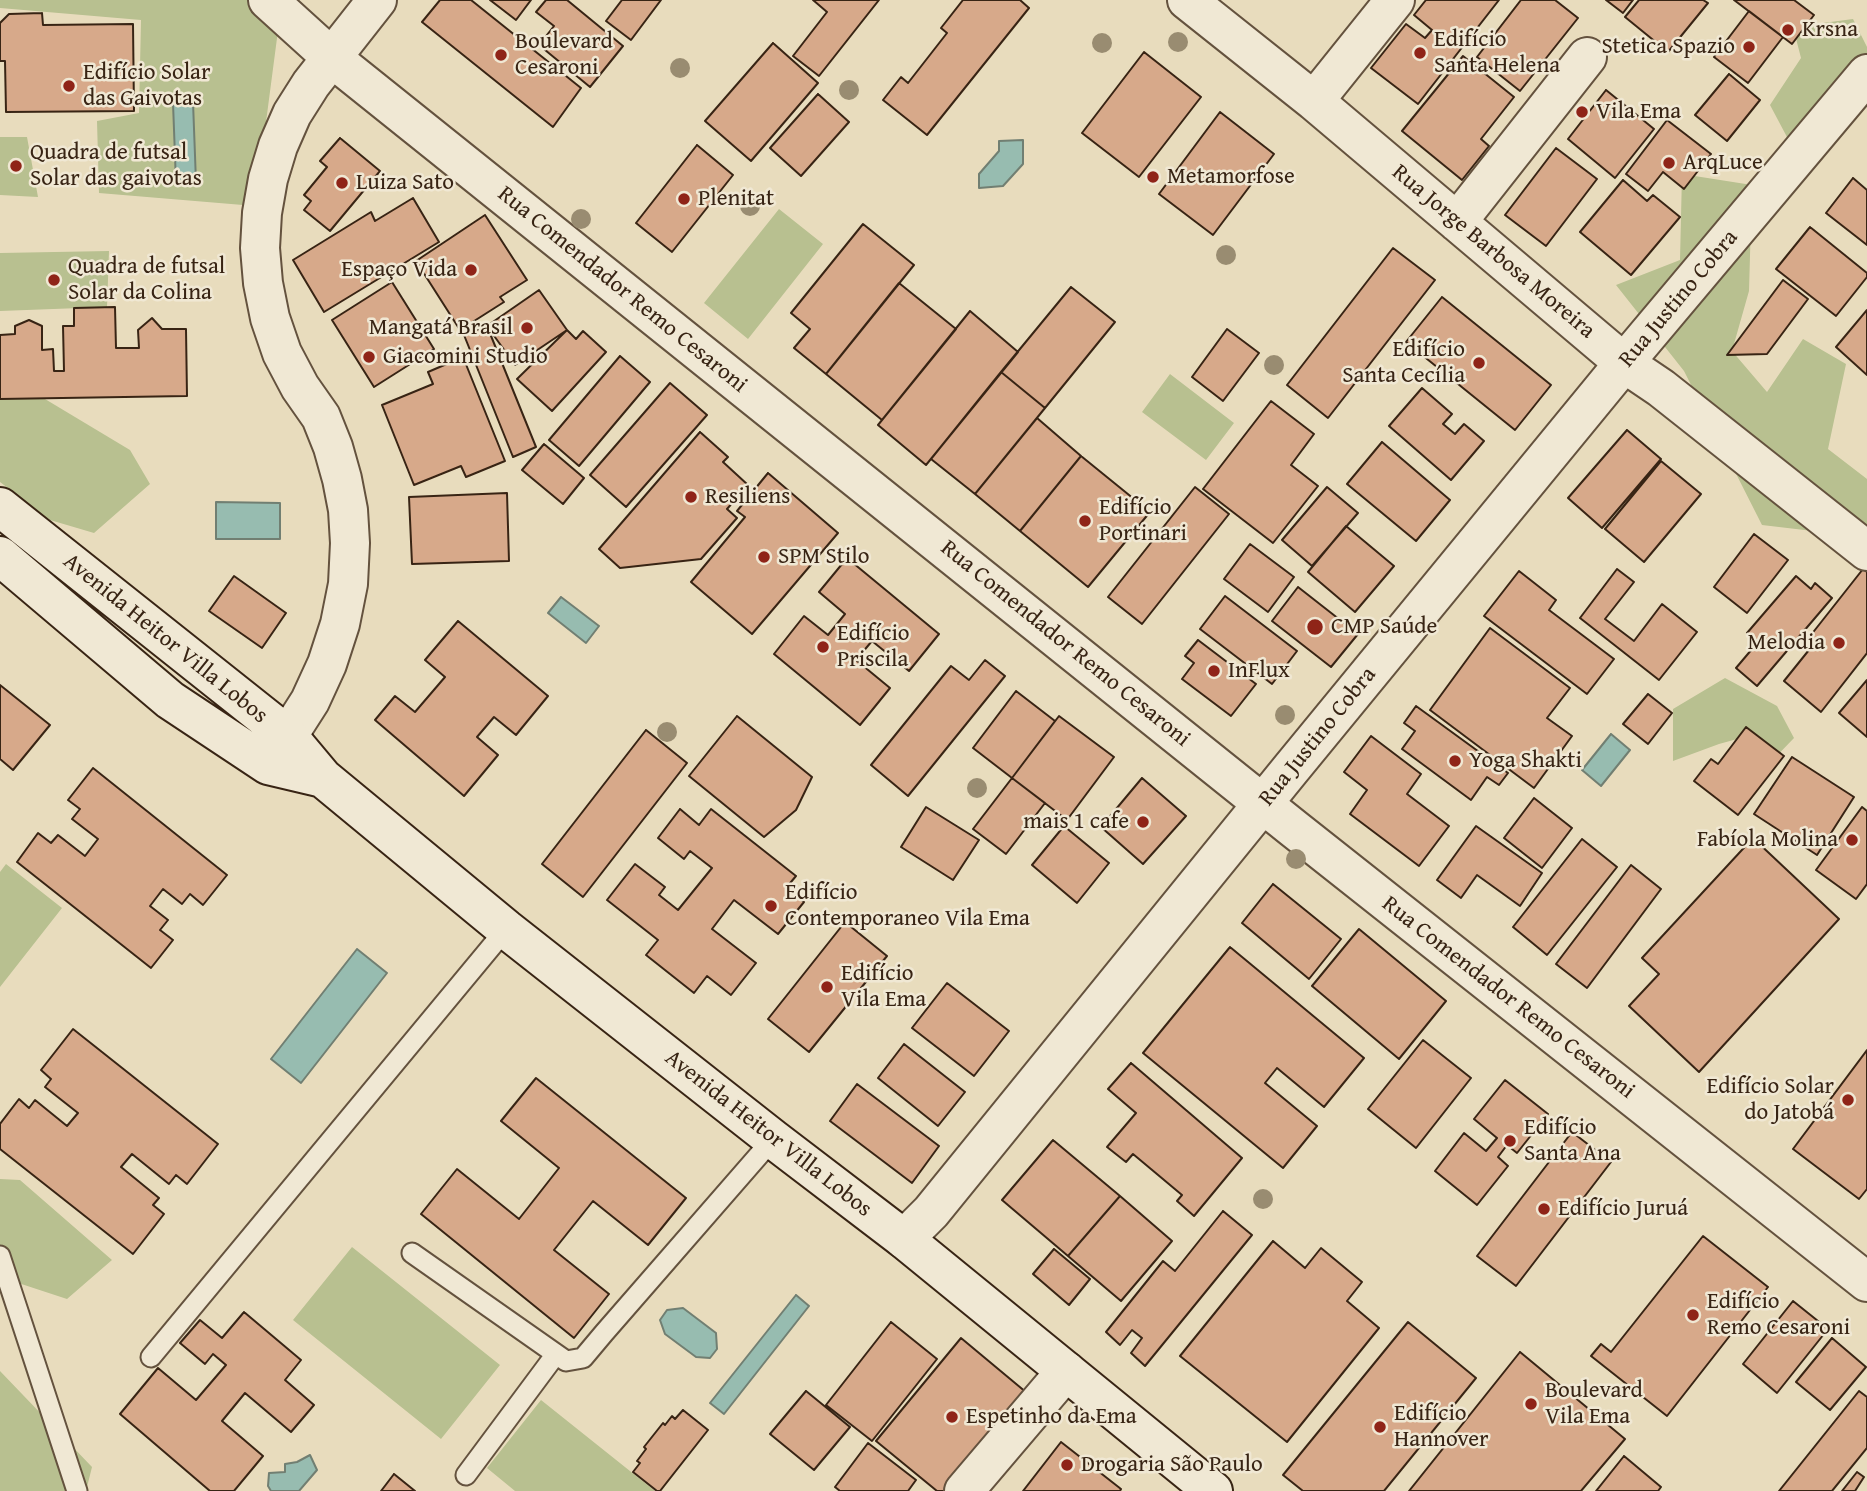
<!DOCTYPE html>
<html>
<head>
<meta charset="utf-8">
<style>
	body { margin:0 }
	canvas { display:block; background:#e8dcbd }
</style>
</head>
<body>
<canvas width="1867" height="1491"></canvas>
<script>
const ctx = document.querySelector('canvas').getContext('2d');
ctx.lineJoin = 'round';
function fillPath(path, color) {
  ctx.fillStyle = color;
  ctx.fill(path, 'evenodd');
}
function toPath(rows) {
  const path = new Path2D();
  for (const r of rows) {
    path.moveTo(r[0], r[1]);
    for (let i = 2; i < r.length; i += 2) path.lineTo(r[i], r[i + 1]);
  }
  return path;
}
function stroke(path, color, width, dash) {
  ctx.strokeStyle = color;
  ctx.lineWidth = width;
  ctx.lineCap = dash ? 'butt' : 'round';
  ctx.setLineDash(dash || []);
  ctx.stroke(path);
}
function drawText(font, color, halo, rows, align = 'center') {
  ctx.font = font + ' "Gentium Book Plus",serif';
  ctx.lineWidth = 5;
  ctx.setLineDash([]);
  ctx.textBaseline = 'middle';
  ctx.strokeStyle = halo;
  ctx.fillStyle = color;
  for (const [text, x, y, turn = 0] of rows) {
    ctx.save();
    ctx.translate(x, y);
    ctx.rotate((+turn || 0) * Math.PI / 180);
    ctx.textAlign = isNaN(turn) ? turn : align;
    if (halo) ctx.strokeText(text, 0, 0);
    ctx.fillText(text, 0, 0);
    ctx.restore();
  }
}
fillPath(toPath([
	[0,0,282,0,255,206,99,193,97,121,139,113,141,20,0,8],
	[1853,19,1867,47,1867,71,1827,142,1787,137,1770,105,1801,58,1793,27],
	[0,137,27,137,38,197,0,195],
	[1682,174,1752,185,1749,291,1732,351,1767,392,1803,339,1846,364,1828,449,1867,479,1867,546,1855,536,1762,525,1684,371,1616,285,1680,260],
	[779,209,823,244,748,339,704,303],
	[109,251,107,307,0,311,0,253],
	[0,372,130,450,150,484,94,533,50,520,0,482],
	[1170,374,1234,423,1206,460,1142,412],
	[1725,678,1777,706,1794,738,1767,766,1748,736,1719,744,1673,761,1673,709],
	[6,864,62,908,0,987,0,872],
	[0,1179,20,1180,112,1260,67,1299,0,1277],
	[352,1247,500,1365,441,1439,293,1320],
	[0,1371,92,1467,86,1491,0,1491],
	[541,1400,655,1491,515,1491,487,1468]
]), '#b8c090');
const water = toPath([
	[193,102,196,182,176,183,173,103,193,102],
	[1023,140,1023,164,1003,186,979,188,979,174,999,151,999,141,1023,140],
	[216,502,280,503,280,539,216,539,216,502],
	[561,597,599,626,586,643,548,613,561,597],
	[1611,734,1630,750,1601,786,1582,770,1611,734],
	[357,949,387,973,301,1083,271,1059,357,949],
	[796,1295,809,1306,724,1414,710,1403,796,1295],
	[683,1308,716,1333,717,1349,710,1358,696,1357,665,1334,660,1320,667,1310,683,1308],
	[310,1455,317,1470,299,1491,271,1491,268,1486,269,1473,285,1472,285,1464,297,1462,310,1455]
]);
fillPath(water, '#97bcb0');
stroke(water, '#717f72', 2);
const building = toPath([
	[440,0,471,0,581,88,553,127,422,22,440,0],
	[490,0,531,0,516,20,490,0],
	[546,0,567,0,623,46,590,87,539,45,554,26,536,12,546,0],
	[622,0,661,0,631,40,606,21,622,0],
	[813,0,879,0,819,76,793,56,827,12,813,0],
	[963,0,1020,0,1029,8,927,135,883,100,901,77,908,83,947,33,941,28,963,0],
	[1426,0,1499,0,1418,104,1371,68,1406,24,1425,38,1432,30,1414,15,1426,0],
	[1521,0,1555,0,1578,18,1520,91,1477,57,1521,0],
	[1606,0,1633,0,1623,13,1606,0],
	[1639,0,1703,0,1708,3,1668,52,1625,17,1639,0],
	[1734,0,1794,0,1814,15,1792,44,1734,0],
	[1749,11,1783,37,1748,83,1714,57,1749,11],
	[42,13,43,25,133,24,134,111,6,112,5,61,0,61,0,23,9,14,42,13],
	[773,43,818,83,751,161,705,121,773,43],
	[1144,52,1201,97,1139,177,1082,133,1144,52],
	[1463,56,1514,97,1481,139,1489,146,1462,180,1402,131,1463,56],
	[1729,74,1760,100,1727,141,1695,115,1729,74],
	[1606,90,1654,129,1615,178,1568,139,1606,90],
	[818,94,849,122,801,176,770,148,818,94],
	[1220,112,1274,154,1213,235,1159,194,1220,112],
	[1667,120,1711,154,1684,189,1663,172,1648,191,1626,174,1667,120],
	[340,138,380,171,330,231,304,210,311,201,304,195,327,167,320,161,340,138],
	[697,145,733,175,672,252,636,223,697,145],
	[1556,148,1597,179,1546,246,1505,215,1556,148],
	[1853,178,1867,190,1867,245,1826,213,1853,178],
	[1623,180,1647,201,1653,195,1680,217,1631,275,1580,232,1623,180],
	[413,198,439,242,324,312,293,260,371,212,375,221,413,198],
	[485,215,527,280,500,297,504,302,460,330,416,261,485,215],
	[863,224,914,265,826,374,794,348,810,329,791,313,863,224],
	[1810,227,1867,273,1867,277,1836,316,1776,269,1810,227],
	[1393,248,1435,280,1328,418,1287,385,1393,248],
	[1783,280,1808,299,1767,354,1727,355,1783,280],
	[392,282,434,349,374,387,332,320,392,282],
	[899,283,956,329,882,420,826,374,899,283],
	[1071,287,1115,322,1045,408,1001,372,1071,287],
	[539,290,567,330,515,365,487,326,539,290],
	[1442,297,1551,385,1515,430,1406,342,1442,297],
	[115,307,116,348,139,348,138,330,152,318,162,329,186,329,187,396,0,399,0,335,15,334,15,326,29,320,42,326,42,350,53,349,54,371,64,371,63,326,74,326,74,308,115,307],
	[1867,310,1867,375,1836,347,1867,310],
	[970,311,1018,352,926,465,878,425,970,311],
	[487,326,536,447,513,457,464,335,487,326],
	[1227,329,1259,353,1223,401,1192,377,1227,329],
	[567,330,576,339,583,331,606,352,552,411,517,379,567,330],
	[620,356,650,382,579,466,549,440,620,356],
	[463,357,505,461,466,477,461,466,414,485,382,405,433,384,428,372,463,357],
	[1001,372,1045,408,975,494,931,459,1001,372],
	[670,383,707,415,626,507,590,475,670,383],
	[1422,388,1452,414,1443,424,1455,434,1464,424,1484,441,1451,480,1389,426,1422,388],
	[1271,401,1314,434,1291,465,1318,486,1273,543,1203,489,1271,401],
	[1037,418,1081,456,1020,531,975,494,1037,418],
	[1627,430,1661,459,1602,528,1568,498,1627,430],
	[700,432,728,457,723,462,748,485,727,509,737,518,701,559,620,568,599,549,700,432],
	[1382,442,1450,500,1416,541,1347,484,1382,442],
	[544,444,584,478,563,504,522,470,544,444],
	[1081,456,1150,512,1088,587,1020,531,1081,456],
	[1661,461,1701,494,1644,562,1605,529,1661,461],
	[768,473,838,533,752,634,691,582,745,517,737,511,768,473],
	[1195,487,1229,514,1142,624,1108,597,1195,487],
	[1327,487,1358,513,1312,566,1282,540,1327,487],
	[507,493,509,561,412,564,409,497,507,493],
	[1346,526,1394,566,1355,612,1308,572,1346,526],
	[1754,534,1788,560,1747,613,1714,587,1754,534],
	[1250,544,1294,577,1268,612,1224,579,1250,544],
	[847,558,939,634,909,671,872,641,856,660,890,688,860,725,774,654,804,616,828,635,845,614,819,592,847,558],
	[1617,569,1634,582,1605,619,1634,641,1662,604,1697,632,1659,680,1580,618,1617,569],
	[1863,569,1867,572,1867,653,1821,712,1784,681,1813,645,1807,640,1863,569],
	[1519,571,1556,600,1549,610,1614,659,1587,694,1484,616,1519,571],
	[234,576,286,613,262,648,209,611,234,576],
	[1796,576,1811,589,1815,583,1832,598,1757,686,1736,668,1758,642,1747,633,1796,576],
	[1298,587,1358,634,1331,667,1272,621,1298,587],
	[1225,596,1297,651,1272,684,1200,629,1225,596],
	[458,621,548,696,516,735,494,717,477,737,498,755,464,796,375,720,395,696,415,712,445,677,425,660,458,621],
	[1490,628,1570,688,1547,718,1572,736,1534,788,1430,710,1490,628],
	[1198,640,1256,684,1231,716,1182,679,1194,663,1185,656,1198,640],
	[985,660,1005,676,908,796,871,765,951,666,969,680,985,660],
	[1867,680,1867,737,1839,713,1867,680],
	[0,685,50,725,13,770,0,759,0,685],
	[1016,691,1055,721,1012,778,973,748,1016,691],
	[1648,694,1672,713,1648,744,1623,724,1648,694],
	[1416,706,1508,773,1499,785,1487,777,1471,800,1402,749,1415,731,1404,723,1416,706],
	[737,716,812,777,796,810,764,837,689,776,737,716],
	[1059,716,1114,757,1067,820,1012,778,1059,716],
	[1746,727,1784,756,1738,815,1694,781,1711,759,1718,764,1746,727],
	[646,730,687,763,583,897,542,864,646,730],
	[1371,736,1421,774,1407,794,1449,826,1419,866,1350,814,1367,790,1344,772,1371,736],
	[1792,757,1854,797,1817,855,1754,814,1792,757],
	[93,768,227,875,203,905,190,894,182,904,163,889,150,906,168,920,160,930,173,940,151,968,17,862,38,833,51,843,58,835,85,856,98,839,72,819,80,809,68,800,93,768],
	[1012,778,1045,803,1006,854,973,829,1012,778],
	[1142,778,1186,816,1143,864,1101,827,1142,778],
	[1534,798,1572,828,1542,868,1504,838,1534,798],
	[926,807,979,840,953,880,901,847,926,807],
	[1862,807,1867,811,1867,884,1856,899,1816,870,1862,807],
	[680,809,699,825,711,809,796,876,786,888,804,902,778,934,734,900,712,929,756,963,731,995,707,976,694,993,646,955,658,940,607,900,635,864,665,887,659,895,678,910,712,868,690,851,684,859,658,838,680,809],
	[1064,826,1109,863,1077,903,1032,865,1064,826],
	[1476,826,1542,873,1520,906,1477,875,1461,898,1437,880,1476,826],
	[1753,838,1839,919,1699,1072,1629,1006,1659,974,1642,958,1753,838],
	[1582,839,1617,867,1547,955,1513,927,1582,839],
	[1631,865,1661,889,1587,988,1556,964,1631,865],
	[1273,884,1341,939,1309,979,1242,923,1273,884],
	[845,922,887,956,809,1052,768,1019,845,922],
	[1359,929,1446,1001,1399,1059,1312,986,1359,929],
	[1230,947,1364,1058,1324,1107,1277,1068,1265,1083,1317,1126,1283,1168,1143,1053,1230,947],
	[947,983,1009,1031,974,1076,912,1028,947,983],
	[73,1029,218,1144,187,1184,176,1175,169,1184,132,1154,121,1167,159,1198,153,1205,164,1214,133,1254,0,1149,0,1124,19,1099,29,1108,35,1100,67,1126,78,1113,45,1087,51,1079,41,1070,73,1029],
	[1423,1040,1471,1078,1416,1148,1368,1109,1423,1040],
	[904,1044,965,1092,938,1126,878,1078,904,1044],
	[1867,1050,1867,1189,1859,1199,1793,1149,1867,1050],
	[1131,1063,1242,1158,1194,1216,1177,1201,1182,1195,1133,1154,1126,1162,1107,1147,1136,1113,1108,1089,1131,1063],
	[536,1078,686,1198,648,1245,593,1201,554,1250,609,1294,574,1338,421,1214,457,1169,519,1219,559,1168,501,1121,536,1078],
	[1505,1080,1548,1114,1517,1153,1507,1145,1498,1157,1508,1166,1477,1205,1435,1171,1464,1133,1486,1151,1497,1138,1474,1119,1505,1080],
	[857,1084,939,1146,912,1183,830,1121,857,1084],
	[1572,1132,1611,1162,1516,1286,1477,1256,1572,1132],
	[1053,1140,1120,1196,1068,1256,1002,1200,1053,1140],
	[1120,1196,1172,1241,1121,1301,1068,1256,1120,1196],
	[1223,1211,1252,1235,1145,1366,1131,1353,1142,1338,1132,1330,1120,1345,1106,1332,1163,1261,1175,1271,1223,1211],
	[1703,1236,1768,1287,1667,1416,1591,1356,1601,1344,1611,1352,1703,1236],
	[1273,1241,1305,1268,1321,1248,1362,1282,1347,1301,1379,1328,1287,1442,1180,1356,1273,1241],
	[1054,1249,1090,1279,1069,1305,1033,1274,1054,1249],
	[1793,1301,1828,1329,1777,1393,1743,1364,1793,1301],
	[244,1312,301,1360,285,1380,314,1405,291,1432,245,1393,222,1421,263,1456,234,1491,210,1491,120,1414,158,1368,196,1400,226,1365,213,1354,205,1364,180,1343,200,1320,222,1338,244,1312],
	[891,1322,937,1359,872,1441,826,1405,891,1322],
	[1408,1322,1476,1378,1384,1491,1303,1491,1283,1475,1408,1322],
	[961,1338,1027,1393,946,1491,937,1491,876,1441,961,1338],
	[1832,1338,1866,1367,1830,1410,1796,1382,1832,1338],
	[1520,1352,1625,1439,1581,1491,1409,1491,1520,1352],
	[806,1391,850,1427,814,1470,770,1434,806,1391],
	[1859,1391,1867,1397,1867,1448,1832,1491,1779,1491,1859,1391],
	[683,1410,708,1430,660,1491,657,1491,633,1472,640,1463,637,1461,646,1449,644,1447,663,1423,665,1425,672,1416,675,1419,683,1410],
	[1061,1442,1121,1489,1120,1491,1023,1491,1061,1442],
	[868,1443,916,1480,908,1491,840,1491,835,1487,868,1443],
	[1624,1456,1661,1487,1658,1491,1596,1491,1624,1456],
	[1857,1472,1864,1477,1855,1491,1842,1491,1857,1472],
	[394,1474,415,1491,381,1491,394,1474]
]);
fillPath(building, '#d7a98a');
stroke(building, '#382414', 2);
const lane = toPath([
	[412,1253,566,1361,583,1358,604,1333,773,1139],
	[0,1256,77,1491],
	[151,1357,506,929],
	[466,1475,556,1354]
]);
const street = toPath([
	[268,0,332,58,1293,828,1867,1282],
	[1187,0,1314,101,1624,363,1661,388,1867,551],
	[1314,101,1395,0],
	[1457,222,1587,57],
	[271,762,310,701,327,664,340,624,348,584,350,543,348,510,342,479,333,447,321,417,300,387,282,353,270,318,263,283,260,248,262,213,268,179,278,146,292,114,311,84,377,0],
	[904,1239,931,1212,1290,770,1624,363,1867,74],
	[964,1491,1066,1371]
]);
const secondary = toPath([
	[0,507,287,735,323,778,506,929,773,1139,904,1239,1213,1491],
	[0,556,170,700,268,765,323,778]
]);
stroke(lane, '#64523e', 23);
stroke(street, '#64523e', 42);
stroke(secondary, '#382414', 42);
stroke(lane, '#f0e8d4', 19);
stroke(street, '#f0e8d4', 38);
stroke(secondary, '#f0e8d4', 38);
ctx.fillStyle = '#998c71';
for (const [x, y] of [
	[1178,42],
	[1102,43],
	[680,68],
	[849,90],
	[750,206],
	[581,219],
	[1226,255],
	[1274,365],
	[1285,715],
	[667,732],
	[977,788],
	[1296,859],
	[1263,1199]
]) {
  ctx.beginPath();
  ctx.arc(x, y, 10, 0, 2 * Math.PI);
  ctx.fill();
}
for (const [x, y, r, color] of [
	[1788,30,7,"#8f2418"],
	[1749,47,7,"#8f2418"],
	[1420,53,7,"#8f2418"],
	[501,55,7,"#8f2418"],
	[69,86,7,"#8f2418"],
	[1582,112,7,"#8f2418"],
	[1669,163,7,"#8f2418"],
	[16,166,7,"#8f2418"],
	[1153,177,7,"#8f2418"],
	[342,183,7,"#8f2418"],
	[684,199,7,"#8f2418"],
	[471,270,7,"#8f2418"],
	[54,280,7,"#8f2418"],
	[527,328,7,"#8f2418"],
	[369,357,7,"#8f2418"],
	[1479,363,7,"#8f2418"],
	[691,497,7,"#8f2418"],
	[1085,521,7,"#8f2418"],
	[764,557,7,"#8f2418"],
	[1315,627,9,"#8f2418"],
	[1839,643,7,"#8f2418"],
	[823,647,7,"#8f2418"],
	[1214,671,7,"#8f2418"],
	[1455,761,7,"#8f2418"],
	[1143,822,7,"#8f2418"],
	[1852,840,7,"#8f2418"],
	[771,906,7,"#8f2418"],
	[827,987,7,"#8f2418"],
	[1848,1100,7,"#8f2418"],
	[1510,1141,7,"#8f2418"],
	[1544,1209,7,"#8f2418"],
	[1693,1315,7,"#8f2418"],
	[1531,1404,7,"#8f2418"],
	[952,1417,7,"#8f2418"],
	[1380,1427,7,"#8f2418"],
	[1067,1465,7,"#8f2418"]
]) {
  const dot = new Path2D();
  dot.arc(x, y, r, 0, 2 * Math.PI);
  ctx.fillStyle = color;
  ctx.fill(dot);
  stroke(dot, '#f0e8d4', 2.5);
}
drawText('23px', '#382414', '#f0e8d4', [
	["Krsna",1802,30],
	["Edifício",1434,40],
	["Santa Helena",1434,66],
	["Boulevard",515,42],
	["Cesaroni",515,68],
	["Stetica Spazio",1735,47,"right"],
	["Edifício Solar",83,73],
	["das Gaivotas",83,99],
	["Vila Ema",1596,112],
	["Quadra de futsal",30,153],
	["Solar das gaivotas",30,179],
	["ArqLuce",1683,163],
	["Metamorfose",1167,177],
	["Luiza Sato",356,183],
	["Plenitat",698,199],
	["Quadra de futsal",68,267],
	["Solar da Colina",68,293],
	["Espaço Vida",457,270,"right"],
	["Mangatá Brasil",513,328,"right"],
	["Edifício",1465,350,"right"],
	["Santa Cecília",1465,376,"right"],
	["Giacomini Studio",383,357],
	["Resiliens",705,497],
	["Edifício",1099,508],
	["Portinari",1099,534],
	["SPM Stilo",778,557],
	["CMP Saúde",1331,627],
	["Edifício",837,634],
	["Priscila",837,660],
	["Melodia",1825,643,"right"],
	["InFlux",1228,671],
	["Yoga Shakti",1469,761],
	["mais 1 cafe",1129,822,"right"],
	["Fabíola Molina",1838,840,"right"],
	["Edifício",785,893],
	["Contemporaneo Vila Ema",785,919],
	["Edifício",841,974],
	["Vila Ema",841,1000],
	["Edifício Solar",1834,1087,"right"],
	["do Jatobá",1834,1113,"right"],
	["Edifício",1524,1128],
	["Santa Ana",1524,1154],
	["Edifício Juruá",1558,1209],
	["Edifício",1707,1302],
	["Remo Cesaroni",1707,1328],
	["Boulevard",1545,1391],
	["Vila Ema",1545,1417],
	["Edifício",1394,1414],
	["Hannover",1394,1440],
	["Espetinho da Ema",966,1417],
	["Drogaria São Paulo",1081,1465]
], 'left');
drawText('23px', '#382414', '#f0e8d4', [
	["Rua Jorge Barbosa Moreira",1493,252,40],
	["Rua Comendador Remo Cesaroni",622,290,39],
	["Rua Justino Cobra",1679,299,-50],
	["Avenida Heitor Villa Lobos",165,639,39],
	["Rua Comendador Remo Cesaroni",1065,644,39],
	["Rua Justino Cobra",1318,737,-51],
	["Rua Comendador Remo Cesaroni",1508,998,38],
	["Avenida Heitor Villa Lobos",768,1134,38]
]);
</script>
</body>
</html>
